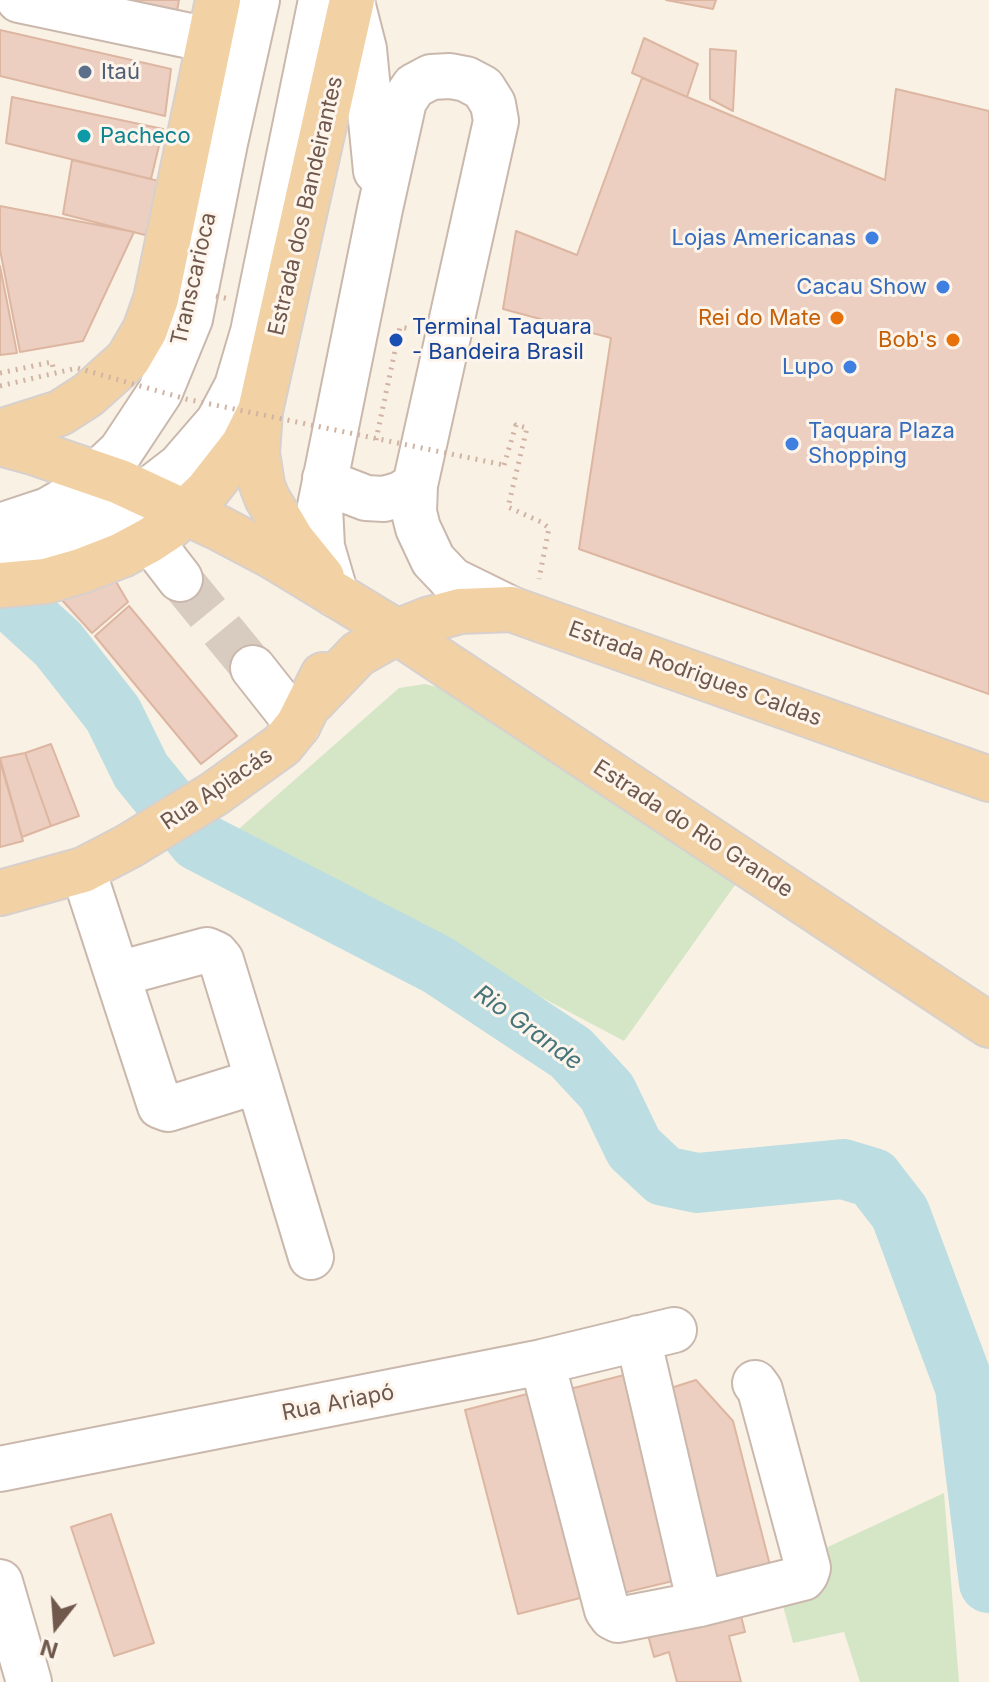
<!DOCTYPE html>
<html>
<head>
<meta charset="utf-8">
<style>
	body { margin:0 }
	#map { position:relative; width:989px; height:1682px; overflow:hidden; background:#faf1e5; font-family:Inter,sans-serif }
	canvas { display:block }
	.north { position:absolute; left:16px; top:1586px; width:80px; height:80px; -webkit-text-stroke:6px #fdf5eb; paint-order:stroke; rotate:197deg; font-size:22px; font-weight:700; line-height:32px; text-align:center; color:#70584d }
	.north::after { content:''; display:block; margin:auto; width:28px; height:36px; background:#70584d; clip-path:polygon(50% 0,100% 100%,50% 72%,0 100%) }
</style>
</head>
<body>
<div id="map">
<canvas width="989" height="1682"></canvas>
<div class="north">N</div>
</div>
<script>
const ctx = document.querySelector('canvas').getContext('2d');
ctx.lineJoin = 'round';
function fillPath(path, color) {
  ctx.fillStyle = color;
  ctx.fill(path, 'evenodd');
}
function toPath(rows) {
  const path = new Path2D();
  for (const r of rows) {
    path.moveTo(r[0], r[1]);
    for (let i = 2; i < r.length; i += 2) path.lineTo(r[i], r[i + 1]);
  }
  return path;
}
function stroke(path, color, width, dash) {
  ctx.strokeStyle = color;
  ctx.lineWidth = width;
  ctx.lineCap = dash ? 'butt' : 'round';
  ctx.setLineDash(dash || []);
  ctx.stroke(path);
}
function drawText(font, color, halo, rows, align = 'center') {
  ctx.font = font + ' Inter,sans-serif';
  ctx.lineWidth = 6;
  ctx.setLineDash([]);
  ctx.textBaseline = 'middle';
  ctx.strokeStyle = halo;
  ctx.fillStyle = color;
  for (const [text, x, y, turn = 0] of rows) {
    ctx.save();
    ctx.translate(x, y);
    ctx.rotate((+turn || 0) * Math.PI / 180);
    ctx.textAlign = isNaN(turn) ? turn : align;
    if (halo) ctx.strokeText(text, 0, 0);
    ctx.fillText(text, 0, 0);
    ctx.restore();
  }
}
fillPath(toPath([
	[425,684,457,692,740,878,624,1041,233,834,399,688],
	[944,1493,959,1682,860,1682,844,1632,793,1643,774,1572]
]), '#d4e6c5');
stroke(toPath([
	[0,591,58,644,113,714,141,771,198,841,438,965,571,1053,607,1092,634,1148,664,1176,697,1183,843,1169,873,1178,900,1213,965,1387,989,1583]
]), '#bcdde1', 60);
const building = toPath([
	[125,0,179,0,177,11,125,0],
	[666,0,716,0,713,9,666,0],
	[0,30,171,69,165,116,0,76,0,30],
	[644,38,698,64,687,97,632,73,644,38],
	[710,49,736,51,733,111,710,99,710,49],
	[642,78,885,180,896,89,989,111,989,694,579,549,611,338,503,309,516,231,577,255,642,78],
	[12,97,163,129,151,179,6,143,12,97],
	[72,160,167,183,145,235,63,214,72,160],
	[0,206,134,232,83,341,20,352,0,250,0,206],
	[0,266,17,353,0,355,0,266],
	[115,580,128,602,92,633,61,599,115,580],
	[129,606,237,736,201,764,95,636,129,606],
	[51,744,79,816,51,826,25,753,51,744],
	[25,753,51,826,22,837,0,758,25,753],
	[0,761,23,841,0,847,0,761],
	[628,1374,681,1579,615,1595,562,1391,628,1374],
	[696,1380,733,1421,774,1581,708,1598,655,1393,696,1380],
	[531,1393,584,1597,518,1614,465,1410,531,1393],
	[111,1514,154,1643,114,1656,71,1527,111,1514],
	[738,1604,745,1632,729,1636,741,1682,677,1682,669,1652,654,1657,646,1628,738,1604]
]);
fillPath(building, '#eccfc0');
stroke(building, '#ddb6a2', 2);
stroke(toPath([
	[180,579,253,668]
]), '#d8cbbf', 44, [44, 22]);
const minor = toPath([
	[19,0,209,40],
	[352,2,364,49,376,171],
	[325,478,335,486,366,498,384,499,401,494,415,485],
	[0,526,48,510,74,495,121,451,160,392,190,319,225,143,257,0],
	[150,540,180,579],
	[0,557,25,553,56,544,93,527,136,500,180,466,218,422,237,386,253,332,321,0],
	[336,595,322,547,320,506,380,209,404,101,414,86,431,77,450,76,466,79,483,88,493,104,496,121,415,485,414,512,418,528,433,560,452,580,511,609],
	[253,668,298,725],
	[83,870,160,1106,168,1109,258,1081,221,960,216,954,207,950,118,974],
	[258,1081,311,1257],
	[638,1338,700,1604],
	[542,1362,607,1610,612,1617,618,1620,700,1604,803,1578,806,1574,808,1568,760,1390,755,1383],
	[0,1469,542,1362,674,1330],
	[0,1582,29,1682]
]);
const major = toPath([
	[0,432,60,413,88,395,128,359,145,330,156,299,218,0],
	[0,443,33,452,120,482,219,528,272,556,397,632,989,1025],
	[322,577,292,540,267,498,262,485,257,453,260,411,352,0],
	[0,585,46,581,81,571,122,555,150,540,171,526,207,491,243,445,259,413],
	[312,702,358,654,397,632,427,620,460,611,511,609,989,779],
	[0,893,83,870,129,846,214,794,282,745,298,725,323,675]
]);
stroke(minor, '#cab8ad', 48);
stroke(major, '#d7d0cd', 48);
stroke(toPath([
	[0,373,52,362,54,372],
	[376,440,400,327,411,329],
	[504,465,516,425,527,428,508,507,541,522,549,528,539,579]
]), '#d1b3a3', 5, [2, 6]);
stroke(minor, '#fff', 44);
stroke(major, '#f2d2a4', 44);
stroke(toPath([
	[216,296,229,299],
	[0,386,77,368,186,399,504,465]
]), '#d1b3a3', 5, [2, 6]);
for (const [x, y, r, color] of [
	[85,72,8,"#5c6f8a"],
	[84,136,8,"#0f9aa8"],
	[872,238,8,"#3f7fe0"],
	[943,287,8,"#3f7fe0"],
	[837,318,8,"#e8710a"],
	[396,340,8,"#1a4fb4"],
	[953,340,8,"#e8710a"],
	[850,367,8,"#3f7fe0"],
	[792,444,8,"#3f7fe0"]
]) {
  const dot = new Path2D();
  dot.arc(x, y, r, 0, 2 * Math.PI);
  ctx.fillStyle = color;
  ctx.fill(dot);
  stroke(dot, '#fdf5eb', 3);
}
drawText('22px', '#4e5e75', '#fdf5eb', [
	["Itaú",101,72]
], 'left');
drawText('22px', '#0d838f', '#fdf5eb', [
	["Pacheco",100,136]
], 'left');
drawText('22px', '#70584d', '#fdf5eb', [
	["Estrada dos Bandeirantes",306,206,-77],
	["Transcarioca",194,279,-77],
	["Estrada Rodrigues Caldas",695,674,20],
	["Rua Apiacás",217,789,-34],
	["Estrada do Rio Grande",693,829,33],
	["Rua Ariapó",338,1403,-11]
]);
drawText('22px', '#366cbe', '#fdf5eb', [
	["Lojas Americanas",856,238],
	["Cacau Show",927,287],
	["Lupo",834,367],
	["Taquara Plaza",808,431,"left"],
	["Shopping",808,456,"left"]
], 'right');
drawText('22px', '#c56008', '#fdf5eb', [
	["Rei do Mate",821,318],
	["Bob's",937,340]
], 'right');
drawText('22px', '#164399', '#fdf5eb', [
	["Terminal Taquara",412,327],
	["- Bandeira Brasil",412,352]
], 'left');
drawText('italic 24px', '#46747b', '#fdf5eb', [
	["Rio Grande",528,1028,36]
]);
</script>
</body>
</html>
